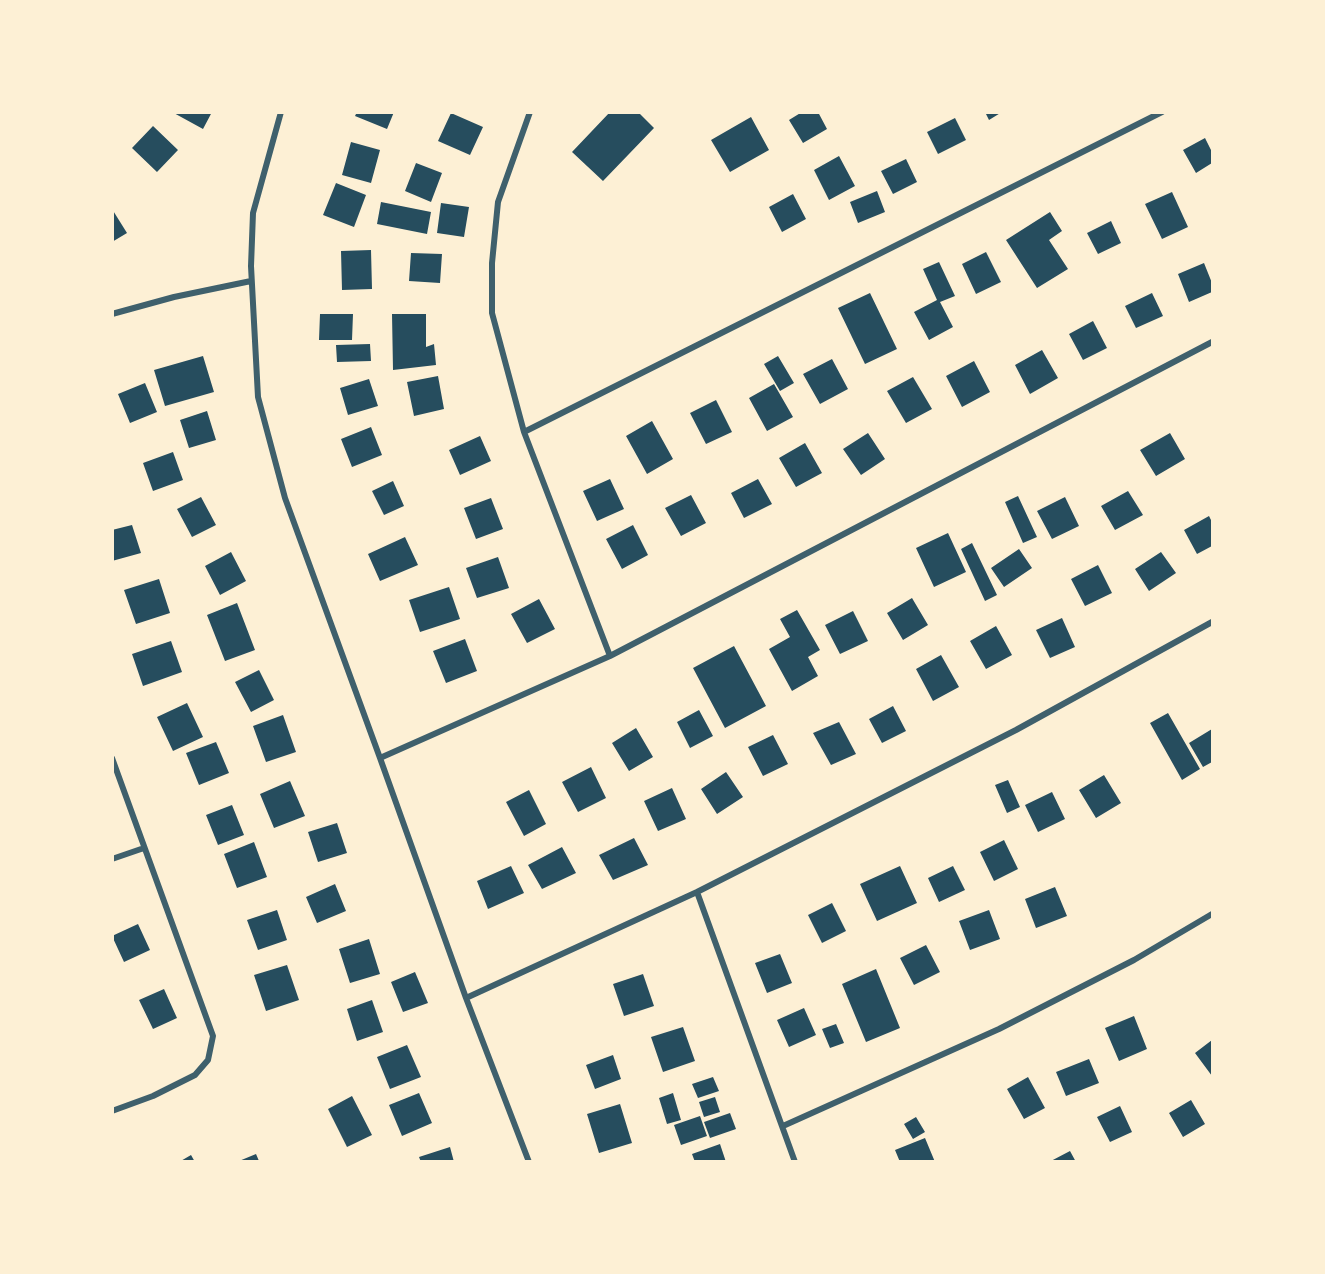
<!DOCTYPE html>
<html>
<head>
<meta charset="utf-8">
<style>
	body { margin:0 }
	#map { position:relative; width:1325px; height:1274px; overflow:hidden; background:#fdf0d5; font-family:Quicksand,sans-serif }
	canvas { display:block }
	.frame { position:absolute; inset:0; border:114px solid #fdf0d5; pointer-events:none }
</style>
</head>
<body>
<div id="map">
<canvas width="1325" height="1274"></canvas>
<div class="frame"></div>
</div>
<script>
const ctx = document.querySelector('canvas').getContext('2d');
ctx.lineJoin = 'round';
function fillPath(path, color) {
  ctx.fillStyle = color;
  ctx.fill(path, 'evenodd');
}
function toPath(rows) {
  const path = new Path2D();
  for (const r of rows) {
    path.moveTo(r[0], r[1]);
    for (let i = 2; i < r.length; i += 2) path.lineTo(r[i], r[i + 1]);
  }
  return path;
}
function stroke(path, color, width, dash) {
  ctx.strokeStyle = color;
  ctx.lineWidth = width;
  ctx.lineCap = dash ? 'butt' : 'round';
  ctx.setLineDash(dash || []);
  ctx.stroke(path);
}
fillPath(toPath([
	[172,112,212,112,203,129],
	[357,112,394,112,387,129,355,116],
	[610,112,638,112,654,128,603,181,572,152],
	[802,112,818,112,827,129,803,143,789,120],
	[985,112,1002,112,989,120],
	[451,113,483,127,470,155,438,141],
	[751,117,769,150,730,172,711,140],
	[955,118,966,140,938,154,927,132],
	[153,126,178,150,157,172,132,148],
	[1205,138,1212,152,1212,163,1196,173,1183,150],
	[351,142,380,150,371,183,342,175],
	[839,156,855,186,829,200,814,170],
	[906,159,917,182,893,194,881,171],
	[416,163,442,173,431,202,405,191],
	[336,183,366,195,354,227,323,215],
	[877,191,885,212,858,223,850,202],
	[1172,192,1188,227,1162,239,1145,204],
	[793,194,806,219,782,232,769,207],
	[381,202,431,212,427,234,377,224],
	[441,203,469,207,464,237,437,233],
	[112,209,127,233,112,242],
	[1050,212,1062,231,1049,240,1068,269,1037,288,1006,240],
	[1111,221,1121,243,1098,254,1087,233],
	[371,250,372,289,342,290,341,251],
	[986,252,1001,282,976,294,962,264],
	[411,253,442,254,440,283,409,281],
	[939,262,955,296,940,302,953,327,929,340,914,312,937,300,923,269],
	[1204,263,1212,283,1212,292,1189,302,1178,274],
	[870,293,897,349,865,364,838,308],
	[1152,293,1163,316,1136,328,1125,306],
	[320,314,353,314,352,340,319,340],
	[392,314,426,314,426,347,434,344,436,365,393,370],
	[1093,321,1107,348,1083,360,1069,334],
	[370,344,371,361,337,362,336,345],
	[1042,350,1058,378,1030,394,1015,365],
	[203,356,214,392,165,406,154,370],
	[778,356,794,383,780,391,764,364],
	[832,359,848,389,820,404,803,374],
	[974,361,990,392,962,407,946,376],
	[438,376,444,409,414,416,407,382],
	[913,377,932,409,906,423,887,391],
	[369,379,378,406,348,415,340,388],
	[145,383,157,412,130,423,118,394],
	[774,384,793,417,767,431,749,398],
	[716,400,732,432,706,444,690,413],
	[207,411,216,440,189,448,180,420],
	[652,421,673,459,647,474,626,436],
	[371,427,382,455,352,467,341,439],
	[868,433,885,459,861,475,843,449],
	[1170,433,1185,459,1156,476,1140,450],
	[480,436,491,461,460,475,449,450],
	[805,443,822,473,796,487,779,458],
	[173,452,183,480,153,491,143,463],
	[610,479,624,509,597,521,583,491],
	[758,479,772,504,744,518,731,493],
	[393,481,404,506,384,515,372,491],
	[1128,491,1143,515,1115,530,1101,506],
	[691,495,706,523,681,536,665,508],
	[1018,496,1037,537,1023,543,1005,502],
	[201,497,216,525,192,537,177,509],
	[1065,497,1079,526,1052,539,1037,511],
	[491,498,503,529,476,539,464,508],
	[1209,516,1212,522,1212,546,1197,554,1184,530],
	[132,525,141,553,112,561,112,530],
	[633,525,648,555,622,569,606,539],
	[948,533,966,572,934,587,916,548],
	[405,537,418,565,380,581,368,554],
	[972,543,997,595,985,601,961,549],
	[1019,549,1032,568,1004,587,991,568],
	[231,552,246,581,220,595,205,566],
	[1161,552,1176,573,1149,591,1135,569],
	[498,557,509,588,477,598,466,568],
	[1098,565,1112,593,1085,606,1071,579],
	[159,579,170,613,136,624,124,590],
	[449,587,460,619,420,632,409,600],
	[912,598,928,625,903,640,887,613],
	[539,599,555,629,527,643,511,614],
	[237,603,255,650,225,661,207,615],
	[797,610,820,650,808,657,818,676,792,691,769,649,790,637,780,619],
	[853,611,868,641,840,654,825,625],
	[1062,618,1075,647,1050,658,1036,630],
	[996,626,1012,655,986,669,970,641],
	[465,639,477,671,446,683,433,651],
	[171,641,182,672,143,686,132,654],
	[734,646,766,706,725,728,693,668],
	[941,655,959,687,933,701,916,669],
	[259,670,274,700,251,712,235,682],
	[187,703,203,737,173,751,157,717],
	[893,706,906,731,882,743,869,719],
	[699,710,713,736,690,748,677,722],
	[1168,713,1200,769,1182,780,1150,723],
	[283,715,296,752,266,762,253,726],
	[839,722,856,754,831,765,813,733],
	[636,728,653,757,629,771,612,743],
	[1212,729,1212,762,1203,767,1189,743],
	[773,735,788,764,763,776,748,747],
	[216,742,229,773,199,785,186,753],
	[591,767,606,798,578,812,562,782],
	[726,772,743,797,717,814,701,789],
	[1104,775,1121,803,1096,818,1079,790],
	[1008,780,1020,807,1007,813,995,785],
	[290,781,305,816,274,828,260,794],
	[672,788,686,819,658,831,644,801],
	[529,790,546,824,524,836,506,802],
	[1052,792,1065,819,1038,832,1025,805],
	[232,805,244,835,218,845,206,815],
	[337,823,347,853,318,862,308,832],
	[634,838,648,865,613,880,599,855],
	[1004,840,1018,869,994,881,980,852],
	[254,842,267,877,237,888,224,854],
	[562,847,576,873,542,889,528,865],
	[511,866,524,893,488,909,477,881],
	[900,866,917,903,877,921,860,884],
	[953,866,965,890,939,902,928,878],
	[335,884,346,911,317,923,306,897],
	[1055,887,1067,916,1036,928,1025,899],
	[832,903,846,931,822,943,808,915],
	[277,910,287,940,258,950,247,920],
	[989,910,1000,939,970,950,959,921],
	[138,924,150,950,124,962,112,936],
	[369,939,380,974,350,983,339,949],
	[926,945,940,972,914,985,900,958],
	[780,954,792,983,767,993,755,963],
	[287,965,299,1000,266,1011,254,975],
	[876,969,900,1028,866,1042,842,984],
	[415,972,428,1003,403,1012,391,982],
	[643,974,654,1006,624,1016,613,984],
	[164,989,177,1018,153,1029,139,1000],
	[372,1000,383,1032,357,1041,347,1009],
	[804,1008,816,1035,789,1047,777,1020],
	[1134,1016,1147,1049,1119,1061,1105,1028],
	[836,1024,844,1043,830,1048,822,1029],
	[683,1027,695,1061,663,1072,651,1037],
	[1212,1040,1212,1076,1195,1053],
	[407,1045,421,1077,390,1089,377,1057],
	[613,1055,621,1079,595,1089,586,1065],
	[1089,1059,1099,1083,1066,1096,1056,1072],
	[713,1077,719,1091,698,1098,692,1084],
	[1028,1077,1045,1108,1024,1119,1007,1089],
	[419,1093,432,1123,402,1136,389,1105],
	[673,1093,681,1120,667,1124,659,1098],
	[352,1096,372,1135,347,1147,328,1109],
	[715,1097,720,1112,704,1117,699,1102],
	[1191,1100,1205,1124,1183,1137,1169,1113],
	[620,1104,632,1143,599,1153,587,1114],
	[1120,1106,1132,1132,1110,1142,1097,1117],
	[730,1113,736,1129,710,1138,704,1122],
	[700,1116,707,1136,681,1145,674,1125],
	[916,1117,925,1132,913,1139,904,1124],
	[925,1138,935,1162,900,1162,895,1150],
	[720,1144,726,1162,695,1162,692,1154],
	[450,1147,454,1162,421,1162,419,1157],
	[1070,1151,1076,1162,1049,1162],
	[256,1154,259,1161,239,1161],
	[191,1155,195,1162,179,1162]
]), '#264d5e');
stroke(toPath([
	[281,112,253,213,251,266,258,397,285,498,380,758,466,998,529,1162],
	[530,112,498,202,492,263,492,313,524,432,610,656],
	[112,314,174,297,251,281],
	[524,432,1162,112],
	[112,758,213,1036,208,1060,195,1075,153,1096,112,1111],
	[380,758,610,656,1212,342],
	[112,859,144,848],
	[697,892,795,1162],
	[466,998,697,892,1016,730,1212,622],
	[783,1126,999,1029,1134,960,1212,914]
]), '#3f606c', 6);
</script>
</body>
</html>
